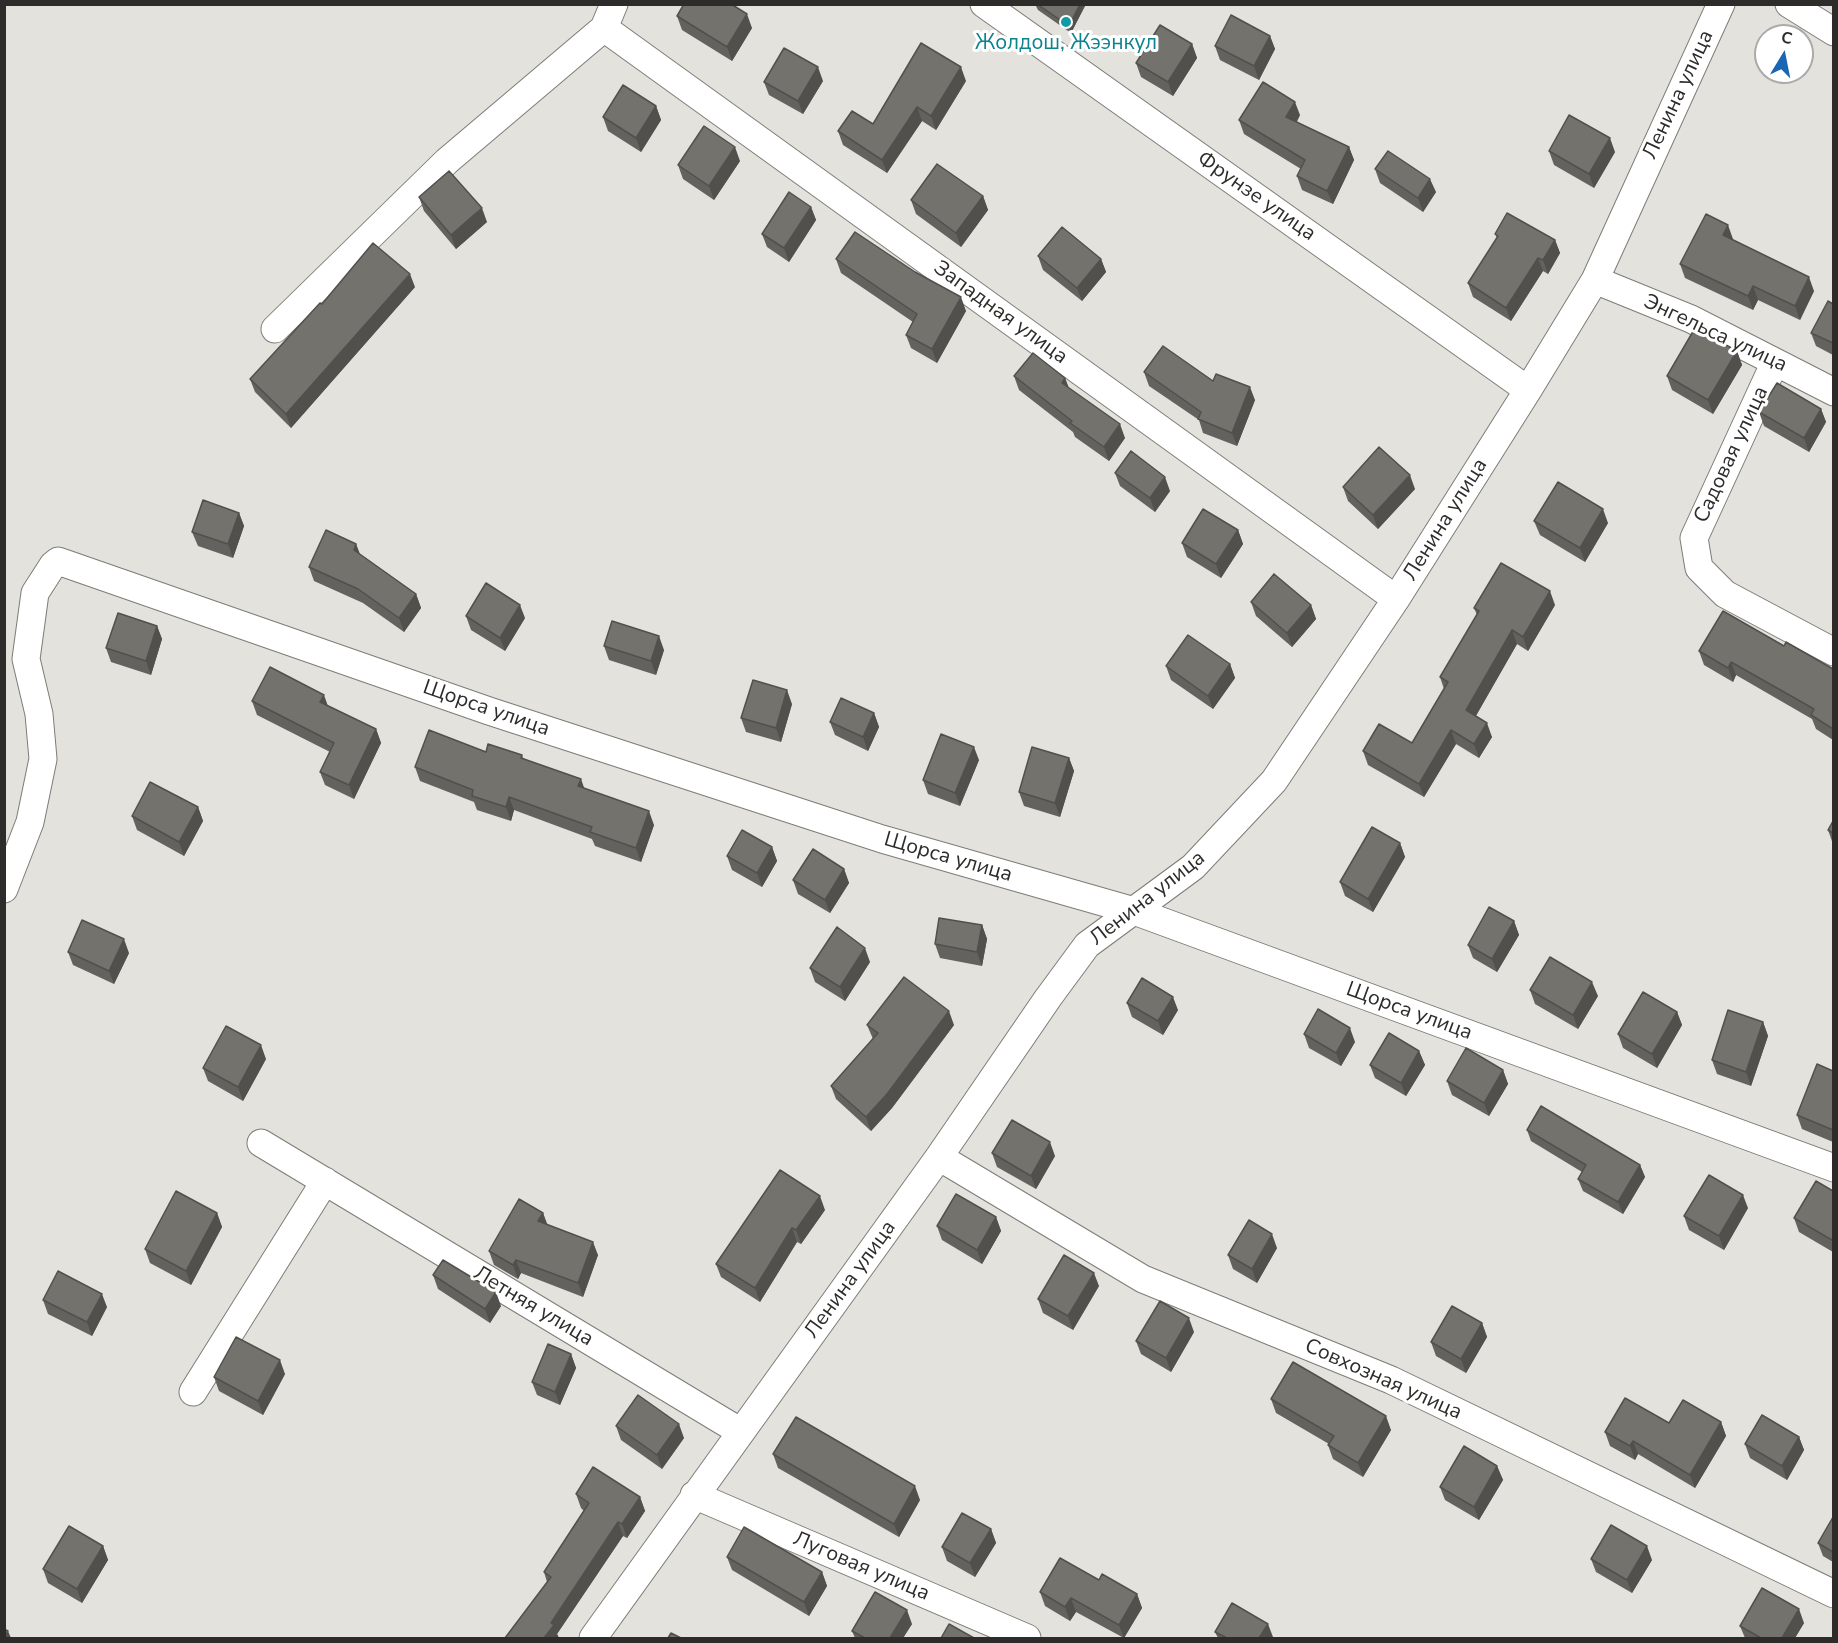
<!DOCTYPE html>
<html>
<head>
<meta charset="utf-8">
<style>
	body { margin:0 }
	#map { position:relative; width:1838px; height:1643px; overflow:hidden; background:#e4e2dd; font-family:"Nunito Sans",sans-serif }
	canvas { display:block }
	.frame { position:absolute; inset:0; border:6px solid #2d2c2a; pointer-events:none }
	.north { position:absolute; left:1754px; top:24px; width:60px; height:60px; box-sizing:border-box; background:#fff; border:2px solid #ababaa; border-radius:50%; rotate:10deg; font-size:16px; font-weight:700; line-height:24px; text-align:center; color:#2d2c2a }
	.north::after { content:''; display:block; margin:auto; width:21px; height:27px; background:#1966b5; clip-path:polygon(50% 0,100% 100%,50% 72%,0 100%) }
</style>
</head>
<body>
<div id="map">
<canvas width="1838" height="1643"></canvas>
<div class="frame"></div>
<div class="north">С</div>
</div>
<script>
const ctx = document.querySelector('canvas').getContext('2d');
ctx.lineJoin = 'round';
function toPath(rows) {
  const path = new Path2D();
  for (const r of rows) {
    path.moveTo(r[0], r[1]);
    for (let i = 2; i < r.length; i += 2) path.lineTo(r[i], r[i + 1]);
  }
  return path;
}
function stroke(path, color, width, dash) {
  ctx.strokeStyle = color;
  ctx.lineWidth = width;
  ctx.lineCap = dash ? 'butt' : 'round';
  ctx.setLineDash(dash || []);
  ctx.stroke(path);
}
function fillPath(path, color) {
  ctx.fillStyle = color;
  ctx.fill(path, 'evenodd');
}
function drawText(font, color, halo, rows, align = 'center') {
  ctx.font = font + ' "Nunito Sans",sans-serif';
  ctx.lineWidth = 6;
  ctx.setLineDash([]);
  ctx.textBaseline = 'middle';
  ctx.strokeStyle = halo;
  ctx.fillStyle = color;
  for (const [text, x, y, turn = 0] of rows) {
    ctx.save();
    ctx.translate(x, y);
    ctx.rotate((+turn || 0) * Math.PI / 180);
    ctx.textAlign = isNaN(turn) ? turn : align;
    if (halo) ctx.strokeText(text, 0, 0);
    ctx.fillText(text, 0, 0);
    ctx.restore();
  }
}
const minor = toPath([
	[984,4,1528,390],
	[1789,4,1834,32],
	[604,28,1396,599],
	[1595,280,1691,319,1834,392],
	[275,329,447,161,604,28,614,4],
	[1775,362,1694,538,1699,568,1725,594,1834,652],
	[4,889,30,822,43,759,39,714,26,659,35,593,53,565,58,561,489,711,882,839,1134,911,1834,1168],
	[261,1143,741,1432],
	[939,1157,1143,1279,1391,1380,1834,1594],
	[193,1392,325,1181],
	[694,1495,1027,1638],
	[593,1638,939,1157,1048,998,1087,945,1193,867,1274,781,1396,599,1528,390,1595,280,1721,4]
]);
stroke(minor, '#7e7c77', 29);
stroke(minor, '#fff', 27);
fillPath(toPath([
	[1035,4,1086,4,1071,33,1038,10],
	[677,16,752,28,732,61,682,30],
	[1270,36,1275,49,1259,80,1220,60,1215,46],
	[1192,44,1197,58,1173,96,1141,77,1136,63],
	[823,81,803,114,769,95,764,82],
	[966,81,936,130,922,121,887,173,843,145,838,131,873,124],
	[656,106,661,120,641,152,608,131,603,117],
	[1300,115,1297,122,1349,147,1354,160,1333,204,1302,190,1297,176,1301,169,1244,134,1239,120],
	[1549,151,1615,152,1594,188,1554,165],
	[740,161,714,200,683,179,678,165],
	[1375,169,1436,192,1423,212,1380,183],
	[983,196,988,210,961,247,916,214,911,200],
	[419,197,487,222,456,249,424,211],
	[811,207,816,220,789,262,767,247,762,234],
	[1495,234,1555,240,1560,253,1548,274,1543,271,1511,321,1473,297,1468,283,1497,238],
	[1733,239,1733,240,1814,291,1800,320,1758,300,1753,310,1685,278,1680,264],
	[1038,256,1101,259,1106,272,1082,301,1043,270],
	[836,259,966,311,937,363,911,348,906,335,913,322,841,273],
	[415,287,291,428,255,392,250,379,322,304],
	[1833,304,1833,355,1816,346,1811,333],
	[1737,351,1742,365,1713,414,1672,390,1667,376],
	[1144,372,1213,381,1255,400,1237,446,1203,433,1199,420,1149,386],
	[1014,376,1065,378,1069,388,1125,438,1109,461,1075,437,1073,432,1019,390],
	[1821,409,1826,422,1809,452,1764,426,1759,412],
	[1115,473,1170,491,1155,512,1120,486],
	[1343,487,1415,489,1378,529,1348,501],
	[239,513,244,526,233,558,198,546,192,532],
	[1534,521,1608,523,1585,562,1540,535],
	[1238,530,1243,544,1221,578,1187,557,1182,543],
	[356,544,360,554,416,594,421,608,404,632,363,603,314,581,309,567],
	[1251,602,1311,605,1316,619,1292,647,1256,616],
	[1555,605,1528,651,1517,644,1476,716,1492,737,1479,758,1456,744,1424,797,1368,765,1363,751,1412,743,1444,689,1440,677,1477,615,1474,608],
	[466,616,525,618,505,651,471,630],
	[157,626,162,639,151,675,111,662,106,648],
	[604,646,664,650,656,675,609,660],
	[1784,646,1833,669,1833,740,1816,729,1812,719,1736,675,1733,682,1704,665,1699,651],
	[1230,664,1235,678,1213,709,1171,680,1166,666],
	[252,701,327,705,376,729,381,743,354,799,325,785,320,772,330,752,257,715],
	[792,704,781,742,746,732,741,718],
	[874,713,879,727,868,751,835,735,830,722],
	[486,752,522,755,523,758,584,788,654,825,641,862,595,846,592,839,514,810,511,821,477,810,474,802,420,781,415,767],
	[1069,758,1074,771,1060,817,1024,806,1019,792],
	[979,760,960,806,928,794,923,780],
	[198,807,203,821,184,856,137,830,132,816],
	[1833,821,1833,844,1828,830],
	[1400,843,1405,857,1373,912,1345,896,1340,882],
	[772,847,777,861,762,887,732,870,727,856],
	[844,869,849,883,830,913,798,894,793,880],
	[1514,921,1519,935,1497,972,1473,958,1468,945],
	[982,925,987,939,982,966,940,958,935,944],
	[68,952,129,953,114,984,73,965],
	[870,962,845,1001,815,982,810,968],
	[1530,990,1598,996,1578,1029,1535,1004],
	[1127,1003,1178,1010,1163,1035,1132,1017],
	[1677,1012,1682,1025,1657,1068,1623,1048,1618,1034],
	[1763,1022,1768,1036,1751,1086,1717,1074,1712,1060],
	[867,1025,954,1025,892,1108,871,1131,836,1099,831,1086,873,1039],
	[1304,1034,1355,1042,1341,1066,1309,1048],
	[1419,1051,1425,1065,1406,1096,1375,1078,1370,1065],
	[266,1059,243,1101,208,1081,203,1068],
	[1503,1070,1508,1084,1489,1116,1452,1095,1447,1081],
	[1833,1071,1833,1142,1802,1129,1797,1115],
	[1527,1130,1640,1165,1645,1177,1623,1214,1583,1191,1578,1179,1582,1172,1531,1141],
	[992,1153,1055,1156,1036,1189,997,1167],
	[1833,1191,1833,1252,1799,1232,1794,1218],
	[1748,1208,1724,1250,1689,1230,1684,1216],
	[825,1210,801,1244,797,1242,760,1302,721,1277,716,1264],
	[217,1213,222,1227,191,1285,150,1263,145,1249],
	[543,1213,547,1225,598,1255,583,1297,521,1273,518,1279,494,1265,489,1251],
	[996,1217,1001,1231,982,1264,942,1240,937,1226],
	[1277,1248,1257,1283,1233,1269,1228,1255],
	[433,1275,501,1306,490,1323,438,1289],
	[1099,1286,1073,1330,1043,1313,1038,1299],
	[43,1300,107,1307,92,1336,48,1314],
	[1482,1323,1487,1337,1466,1373,1436,1356,1431,1342],
	[1194,1332,1171,1372,1141,1354,1136,1341],
	[571,1354,576,1368,560,1405,537,1395,532,1382],
	[285,1374,263,1415,219,1391,214,1377],
	[1271,1399,1391,1430,1363,1477,1333,1459,1328,1445,1329,1444,1276,1413],
	[1721,1422,1726,1436,1695,1488,1638,1454,1635,1460,1610,1446,1605,1432,1669,1423],
	[616,1426,684,1438,662,1469,621,1440],
	[1799,1437,1804,1450,1787,1480,1750,1458,1745,1444],
	[773,1454,920,1500,899,1537,778,1468],
	[1497,1466,1503,1480,1479,1520,1445,1500,1440,1487],
	[576,1494,640,1497,645,1511,627,1538,623,1536,557,1634,559,1638,505,1638,547,1582,544,1572,584,1511,581,1508],
	[1833,1517,1833,1562,1823,1556,1818,1543],
	[991,1529,996,1543,975,1577,947,1561,942,1547],
	[103,1546,108,1560,82,1603,48,1583,43,1569],
	[727,1557,822,1572,827,1586,809,1616,732,1570],
	[1591,1559,1652,1560,1632,1593,1596,1572],
	[1099,1580,1137,1594,1142,1608,1124,1638,1076,1612,1070,1621,1045,1606,1040,1592],
	[1804,1623,1795,1638,1745,1638,1740,1626],
	[912,1624,903,1638,855,1638,852,1631],
	[1215,1632,1273,1637,1272,1638,1218,1638]
]), '#64625e');
fillPath(toPath([
	[1080,4,1086,4,1071,33,1069,26],
	[747,14,752,28,732,61,727,47],
	[1270,36,1275,49,1259,80,1254,66],
	[1192,44,1197,58,1173,96,1168,82],
	[818,67,823,81,803,114,798,101],
	[961,67,966,81,936,130,931,116],
	[1295,102,1300,115,1291,130,1286,117],
	[656,106,661,120,641,152,636,138],
	[917,107,922,121,887,173,882,160],
	[1610,138,1615,152,1594,188,1589,174],
	[735,147,740,161,714,200,709,186],
	[1349,147,1354,160,1333,204,1327,191],
	[1430,179,1436,192,1423,212,1418,198],
	[983,196,988,210,961,247,956,233],
	[811,207,816,220,789,262,784,248],
	[482,208,487,222,456,249,451,235],
	[1728,225,1733,239,1728,249,1723,235],
	[1555,240,1560,253,1548,274,1543,260],
	[1538,258,1543,271,1511,321,1506,308],
	[1101,259,1106,272,1082,301,1077,288],
	[410,274,415,287,291,428,286,414],
	[1809,277,1814,291,1800,320,1795,306],
	[1753,286,1758,300,1753,310,1748,296],
	[961,297,966,311,937,363,932,349],
	[1737,351,1742,365,1713,414,1708,400],
	[1065,378,1070,392,1062,383],
	[1250,387,1255,400,1237,446,1232,433],
	[1821,409,1826,422,1809,452,1804,438],
	[1120,424,1125,438,1109,461,1104,447],
	[1410,475,1415,489,1378,529,1373,515],
	[1165,477,1170,491,1155,512,1150,498],
	[1603,509,1608,523,1585,562,1580,548],
	[239,513,244,526,233,558,228,544],
	[1238,530,1243,544,1221,578,1216,564],
	[356,544,361,558,354,550],
	[1550,591,1555,605,1528,651,1523,637],
	[416,594,421,608,404,632,399,618],
	[520,605,525,618,505,651,500,638],
	[1311,605,1316,619,1292,647,1287,633],
	[157,626,162,639,151,675,146,661],
	[1512,630,1517,644,1471,724,1466,710],
	[659,636,664,650,656,675,651,661],
	[1731,662,1736,675,1733,682,1728,668],
	[1230,664,1235,678,1213,709,1208,696],
	[787,690,792,704,781,742,776,728],
	[324,695,329,709,320,702],
	[874,713,879,727,868,751,863,737],
	[1487,723,1492,737,1479,758,1474,744],
	[376,729,381,743,354,799,349,785],
	[1451,730,1456,744,1424,797,1419,784],
	[974,747,979,760,960,806,955,793],
	[1069,758,1074,771,1060,817,1055,803],
	[581,779,586,793,578,786],
	[509,797,514,810,511,821,506,807],
	[198,807,203,821,184,856,179,842],
	[649,811,654,825,641,862,636,848],
	[1400,843,1405,857,1373,912,1368,899],
	[772,847,777,861,762,887,757,873],
	[844,869,849,883,830,913,825,900],
	[1514,921,1519,935,1497,972,1492,959],
	[982,925,987,939,982,966,977,952],
	[124,939,129,953,114,984,109,971],
	[865,948,870,962,845,1001,840,987],
	[1592,982,1598,996,1578,1029,1573,1015],
	[1173,997,1178,1010,1163,1035,1158,1021],
	[949,1011,954,1025,892,1108,871,1131,866,1117],
	[1677,1012,1682,1025,1657,1068,1652,1054],
	[1763,1022,1768,1036,1751,1086,1746,1072],
	[1350,1028,1355,1042,1341,1066,1336,1053],
	[261,1045,266,1059,243,1101,238,1087],
	[1419,1051,1425,1065,1406,1096,1401,1083],
	[1503,1070,1508,1084,1489,1116,1484,1103],
	[1050,1142,1055,1156,1036,1189,1031,1176],
	[1640,1165,1645,1177,1623,1214,1618,1202],
	[1743,1195,1748,1208,1724,1250,1719,1236],
	[820,1196,825,1210,801,1244,796,1230],
	[217,1213,222,1227,191,1285,186,1271],
	[543,1213,548,1226,538,1221],
	[996,1217,1001,1231,982,1264,977,1250],
	[792,1228,797,1242,760,1302,755,1288],
	[1272,1234,1277,1248,1257,1283,1252,1269],
	[593,1242,598,1255,583,1297,578,1283],
	[516,1260,521,1273,518,1279,513,1265],
	[1094,1273,1099,1286,1073,1330,1068,1316],
	[496,1292,501,1306,490,1323,485,1309],
	[102,1294,107,1307,92,1336,87,1322],
	[1189,1318,1194,1332,1171,1372,1166,1358],
	[1482,1323,1487,1337,1466,1373,1461,1359],
	[571,1354,576,1368,560,1405,555,1392],
	[280,1360,285,1374,263,1415,258,1401],
	[1386,1416,1391,1430,1363,1477,1358,1463],
	[1721,1422,1726,1436,1695,1488,1690,1475],
	[679,1424,684,1438,662,1469,657,1455],
	[1799,1437,1804,1450,1787,1480,1782,1466],
	[1633,1441,1638,1454,1635,1460,1630,1446],
	[1497,1466,1503,1480,1479,1520,1474,1507],
	[915,1486,920,1500,899,1537,894,1524],
	[640,1497,645,1511,627,1538,622,1524],
	[618,1522,623,1536,557,1634,559,1638,544,1638,551,1623],
	[991,1529,996,1543,975,1577,970,1563],
	[103,1546,108,1560,82,1603,77,1589],
	[1647,1546,1652,1560,1632,1593,1627,1580],
	[822,1572,827,1586,809,1616,804,1602],
	[1137,1594,1142,1608,1124,1638,1119,1625],
	[1071,1598,1076,1612,1070,1621,1065,1607],
	[1799,1609,1804,1623,1795,1638,1782,1638],
	[907,1610,912,1624,903,1638,890,1638],
	[1268,1624,1273,1637,1272,1638,1259,1638],
	[8,1631,11,1638,4,1638]
]), '#51504c');
const building = toPath([
	[684,4,731,4,747,14,727,47,677,16,684,4],
	[1037,4,1080,4,1069,26,1037,4],
	[1231,15,1270,36,1254,66,1215,46,1231,15],
	[1160,25,1192,44,1168,82,1136,63,1160,25],
	[921,43,961,67,931,116,917,107,882,160,838,131,852,111,873,124,921,43],
	[784,48,818,67,798,101,764,82,784,48],
	[1263,82,1295,102,1286,117,1349,147,1327,191,1297,176,1305,160,1239,120,1263,82],
	[623,85,656,106,636,138,603,117,623,85],
	[1569,115,1610,138,1589,174,1549,151,1569,115],
	[704,126,735,147,709,186,678,165,704,126],
	[1388,151,1430,179,1418,198,1375,169,1388,151],
	[937,164,983,196,956,233,911,200,937,164],
	[449,171,482,208,451,235,419,197,449,171],
	[789,192,811,207,784,248,762,234,789,192],
	[1507,213,1555,240,1543,260,1538,258,1506,308,1468,283,1498,236,1495,234,1507,213],
	[1706,214,1728,225,1723,235,1809,277,1795,306,1753,286,1748,296,1680,264,1706,214],
	[1062,227,1101,259,1077,288,1038,256,1062,227],
	[855,232,915,272,961,297,932,349,906,335,917,314,836,259,855,232],
	[373,243,410,274,286,414,250,379,320,303,322,304,373,243],
	[1828,301,1833,304,1833,343,1811,333,1828,301],
	[1695,328,1737,351,1708,400,1667,376,1695,328],
	[1163,346,1213,381,1216,374,1250,387,1232,433,1198,419,1201,412,1144,372,1163,346],
	[1033,353,1065,378,1062,383,1120,424,1104,447,1070,423,1072,421,1014,376,1033,353],
	[1777,383,1821,409,1804,438,1759,412,1777,383],
	[1379,447,1410,475,1373,515,1343,487,1379,447],
	[1131,451,1165,477,1150,498,1115,473,1131,451],
	[1558,482,1603,509,1580,548,1534,521,1558,482],
	[203,500,239,513,228,544,192,532,203,500],
	[1203,509,1238,530,1216,564,1182,543,1203,509],
	[326,530,356,544,354,550,416,594,399,618,358,589,309,567,326,530],
	[1501,563,1550,591,1523,637,1512,630,1466,710,1487,723,1474,744,1451,730,1419,784,1363,751,1379,724,1412,743,1448,682,1440,677,1479,611,1474,608,1501,563],
	[1274,574,1311,605,1287,633,1251,602,1274,574],
	[486,583,520,605,500,638,466,616,486,583],
	[1723,611,1784,646,1786,642,1833,669,1833,729,1811,715,1814,709,1731,662,1728,668,1699,651,1723,611],
	[118,613,157,626,146,661,106,648,118,613],
	[612,621,659,636,651,661,604,646,612,621],
	[1188,635,1230,664,1208,696,1166,666,1188,635],
	[270,667,324,695,320,702,376,729,349,785,320,772,334,743,252,701,270,667],
	[753,680,787,690,776,728,741,718,753,680],
	[841,698,874,713,863,737,830,722,841,698],
	[429,730,486,752,488,744,522,755,521,758,581,779,578,786,649,811,636,848,590,832,592,827,509,797,506,807,472,796,473,790,415,767,429,730],
	[941,734,974,747,955,793,923,780,941,734],
	[1032,747,1069,758,1055,803,1019,792,1032,747],
	[150,782,198,807,179,842,132,816,150,782],
	[1833,821,1833,833,1828,830,1833,821],
	[1372,827,1400,843,1368,899,1340,882,1372,827],
	[742,830,772,847,757,873,727,856,742,830],
	[813,849,844,869,825,900,793,880,813,849],
	[1489,907,1514,921,1492,959,1468,945,1489,907],
	[939,918,982,925,977,952,935,944,939,918],
	[82,920,124,939,109,971,68,952,82,920],
	[837,927,865,948,840,987,810,968,837,927],
	[1550,957,1592,982,1573,1015,1530,990,1550,957],
	[904,977,949,1011,887,1094,866,1117,831,1086,878,1033,867,1025,904,977],
	[1142,978,1173,997,1158,1021,1127,1003,1142,978],
	[1643,992,1677,1012,1652,1054,1618,1034,1643,992],
	[1318,1009,1350,1028,1336,1053,1304,1034,1318,1009],
	[1728,1010,1763,1022,1746,1072,1712,1060,1728,1010],
	[226,1026,261,1045,238,1087,203,1068,226,1026],
	[1389,1033,1419,1051,1401,1083,1370,1065,1389,1033],
	[1466,1048,1503,1070,1484,1103,1447,1081,1466,1048],
	[1817,1064,1833,1071,1833,1130,1797,1115,1817,1064],
	[1541,1106,1640,1165,1618,1202,1578,1179,1586,1165,1527,1130,1541,1106],
	[1012,1120,1050,1142,1031,1176,992,1153,1012,1120],
	[780,1170,820,1196,796,1230,792,1228,755,1288,716,1264,780,1170],
	[1709,1175,1743,1195,1719,1236,1684,1216,1709,1175],
	[1816,1181,1833,1191,1833,1238,1832,1240,1794,1218,1816,1181],
	[176,1191,217,1213,186,1271,145,1249,176,1191],
	[956,1194,996,1217,977,1250,937,1226,956,1194],
	[519,1199,543,1213,538,1221,593,1242,578,1283,516,1260,513,1265,489,1251,519,1199],
	[1249,1220,1272,1234,1252,1269,1228,1255,1249,1220],
	[1064,1255,1094,1273,1068,1316,1038,1299,1064,1255],
	[443,1260,496,1292,485,1309,433,1275,443,1260],
	[58,1271,102,1294,87,1322,43,1300,58,1271],
	[1160,1301,1189,1318,1166,1358,1136,1341,1160,1301],
	[1452,1306,1482,1323,1461,1359,1431,1342,1452,1306],
	[236,1337,280,1360,258,1401,214,1377,236,1337],
	[548,1344,571,1354,555,1392,532,1382,548,1344],
	[1293,1362,1386,1416,1358,1463,1328,1445,1334,1436,1271,1399,1293,1362],
	[638,1395,679,1424,657,1455,616,1426,638,1395],
	[1625,1398,1669,1423,1683,1400,1721,1422,1690,1475,1633,1441,1630,1446,1605,1432,1625,1398],
	[1762,1415,1799,1437,1782,1466,1745,1444,1762,1415],
	[796,1417,915,1486,894,1524,773,1454,796,1417],
	[1464,1446,1497,1466,1474,1507,1440,1487,1464,1446],
	[593,1467,640,1497,622,1524,618,1522,551,1623,554,1625,544,1638,505,1638,551,1577,544,1572,589,1503,576,1494,593,1467],
	[962,1513,991,1529,970,1563,942,1547,962,1513],
	[1833,1517,1833,1552,1818,1543,1833,1517],
	[1611,1525,1647,1546,1627,1580,1591,1559,1611,1525],
	[69,1526,103,1546,77,1589,43,1569,69,1526],
	[744,1527,822,1572,804,1602,727,1557,744,1527],
	[1060,1558,1099,1580,1102,1574,1137,1594,1119,1625,1071,1598,1065,1607,1040,1592,1060,1558],
	[1762,1588,1799,1609,1782,1638,1761,1638,1740,1626,1762,1588],
	[875,1592,907,1610,890,1638,865,1638,852,1631,875,1592],
	[1232,1603,1268,1624,1259,1638,1227,1638,1215,1632,1232,1603],
	[949,1624,974,1638,941,1638,949,1624],
	[4,1629,8,1631,4,1638,4,1629],
	[671,1633,681,1638,668,1638,671,1633]
]);
fillPath(building, '#74726d');
stroke(building, '#51504c', 1.5);
for (const [x, y, r, color] of [
	[1066,22,6,"#0f9aa8"]
]) {
  const dot = new Path2D();
  dot.arc(x, y, r, 0, 2 * Math.PI);
  ctx.fillStyle = color;
  ctx.fill(dot);
  stroke(dot, '#fff', 2);
}
drawText('21px', '#0d838f', '#fff', [
	["Жолдош, Жээнкул",1066,44]
]);
drawText('21px', '#2d2c2a', '#fff', [
	["Ленина улица",1679,95,-65],
	["Фрунзе улица",1256,197,35],
	["Западная улица",1000,313,36],
	["Энгельса улица",1715,334,25],
	["Садовая улица",1732,455,-65],
	["Ленина улица",1446,520,-58],
	["Щорса улица",486,709,19],
	["Щорса улица",948,858,16],
	["Ленина улица",1148,899,-38],
	["Щорса улица",1409,1012,20],
	["Ленина улица",851,1280,-54],
	["Летняя улица",533,1307,31],
	["Совхозная улица",1383,1380,24],
	["Луговая улица",861,1567,23]
]);
</script>
</body>
</html>
